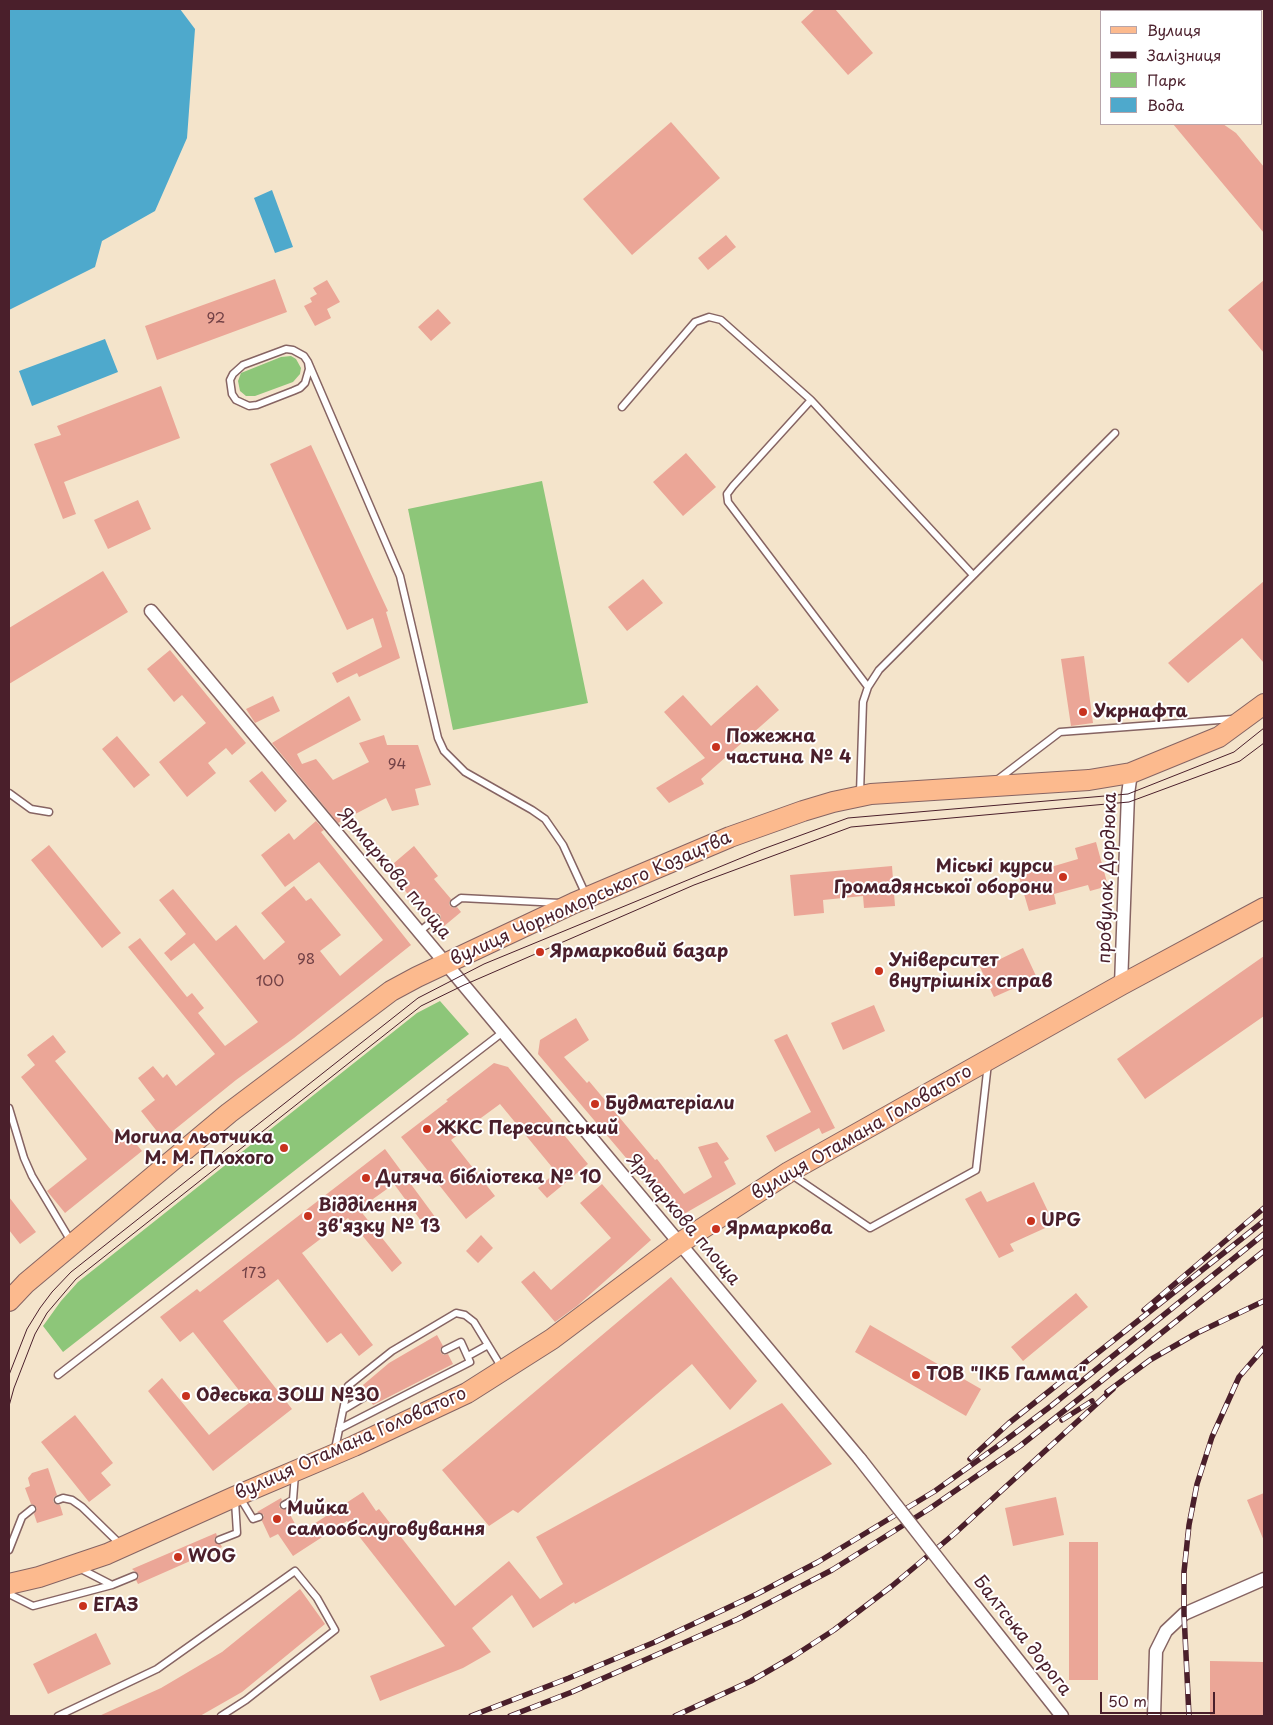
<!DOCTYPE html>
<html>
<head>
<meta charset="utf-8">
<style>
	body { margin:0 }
	#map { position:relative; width:1273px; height:1725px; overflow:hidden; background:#f4e4cb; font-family:"Playpen Sans",sans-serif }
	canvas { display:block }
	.frame { position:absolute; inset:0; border:10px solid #4a1f2b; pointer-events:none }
	.legend { position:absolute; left:1100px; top:10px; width:162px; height:115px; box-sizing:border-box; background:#fff; border:1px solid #b7a5aa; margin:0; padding:6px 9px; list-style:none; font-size:15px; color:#4a1f2b }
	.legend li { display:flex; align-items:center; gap:10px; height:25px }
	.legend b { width:25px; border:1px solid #b7a5aa }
	.scale { position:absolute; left:1100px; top:1692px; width:115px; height:22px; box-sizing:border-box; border:2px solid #4a1f2b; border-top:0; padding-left:6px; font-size:15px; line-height:18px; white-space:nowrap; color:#4a1f2b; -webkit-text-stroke:4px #fff; paint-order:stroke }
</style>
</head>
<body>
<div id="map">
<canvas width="1273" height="1725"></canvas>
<div class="frame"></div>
<ul class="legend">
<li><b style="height:6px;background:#fcba8e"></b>Вулиця</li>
<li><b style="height:6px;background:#4a1f2b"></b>Залізниця</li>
<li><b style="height:14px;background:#8dc679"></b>Парк</li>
<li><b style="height:14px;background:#4ea9cc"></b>Вода</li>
</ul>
<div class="scale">50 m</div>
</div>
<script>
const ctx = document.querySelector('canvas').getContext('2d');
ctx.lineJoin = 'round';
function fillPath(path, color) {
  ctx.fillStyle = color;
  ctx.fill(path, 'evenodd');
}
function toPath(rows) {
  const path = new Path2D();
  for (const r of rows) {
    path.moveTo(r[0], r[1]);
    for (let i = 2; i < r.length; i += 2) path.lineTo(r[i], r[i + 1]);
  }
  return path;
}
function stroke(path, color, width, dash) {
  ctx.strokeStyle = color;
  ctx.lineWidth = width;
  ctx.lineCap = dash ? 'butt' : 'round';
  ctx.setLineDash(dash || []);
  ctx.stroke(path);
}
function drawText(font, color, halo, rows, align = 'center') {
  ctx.font = font + ' "Playpen Sans",sans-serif';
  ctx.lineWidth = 4;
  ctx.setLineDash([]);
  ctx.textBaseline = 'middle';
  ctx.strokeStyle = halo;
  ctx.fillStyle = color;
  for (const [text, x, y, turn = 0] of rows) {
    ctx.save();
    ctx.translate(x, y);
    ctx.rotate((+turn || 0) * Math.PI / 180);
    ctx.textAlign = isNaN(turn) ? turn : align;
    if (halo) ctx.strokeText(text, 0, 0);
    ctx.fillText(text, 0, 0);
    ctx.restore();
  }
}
fillPath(toPath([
	[291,356,296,359,301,368,300,374,293,382,255,396,246,396,240,391,238,381,241,373,281,357],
	[542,481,588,703,453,730,408,509],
	[440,1001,469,1034,63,1352,43,1326,61,1301,78,1282,417,1013]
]), '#8dc679');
fillPath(toPath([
	[9,9,180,9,195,29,187,138,155,211,102,241,95,267,9,310],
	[272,190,293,247,275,253,254,198],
	[105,339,118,372,32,406,19,371]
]), '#4ea9cc');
fillPath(toPath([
	[815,9,835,9,873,53,848,75,801,22],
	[671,122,720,178,632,255,583,199],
	[1173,124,1223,124,1236,133,1264,167,1264,233],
	[726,235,736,247,708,270,698,258],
	[275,279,287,312,157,360,145,326],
	[327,280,340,302,327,309,331,318,315,326,304,306,312,302,310,298,317,294,313,288],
	[1264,280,1264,353,1228,310],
	[438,309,451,323,431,341,418,327],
	[161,386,180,438,64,482,76,514,63,519,34,444,61,435,57,426],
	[311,445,388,611,386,612,400,658,359,677,357,673,337,683,332,673,382,647,373,618,347,630,270,464],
	[686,453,716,487,683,516,653,482],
	[138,500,151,529,108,549,94,520],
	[103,571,128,612,9,684,9,628],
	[643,579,663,603,627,631,608,607],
	[1264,581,1264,663,1242,638,1188,683,1168,663],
	[170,650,246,743,232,755,226,748,208,763,216,773,187,797,159,762,206,723,182,695,174,702,147,669],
	[1084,656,1093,723,1071,726,1061,659],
	[757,685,779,710,701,779,704,784,669,803,656,788,705,758,664,712,683,695,711,726],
	[273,696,280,711,255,723,246,709],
	[349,696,361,720,297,754,302,764,316,759,333,780,369,762,359,743,384,735,387,745,418,745,431,785,415,789,419,805,392,811,386,798,338,823,272,743],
	[117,736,150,775,134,788,102,749],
	[262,771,287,801,275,812,249,781],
	[316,821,324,830,321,832,411,945,294,1038,236,1080,163,1139,141,1111,155,1100,138,1078,153,1066,163,1078,167,1074,176,1086,215,1054,128,947,140,938,187,997,192,993,204,1008,198,1013,225,1046,258,1022,194,943,171,961,164,953,186,934,159,900,173,889,216,941,236,925,264,960,285,942,261,913,294,886,306,901,311,898,341,935,320,951,340,976,383,940,319,862,285,887,261,855,289,833,294,840],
	[1096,842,1108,886,1090,891,1088,885,1054,894,1056,904,1029,911,1017,870,1043,863,1044,869,1078,859,1075,848],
	[49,845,121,933,102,948,31,860],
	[414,846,438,876,434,879,451,899,449,903,450,906,454,908,457,907,461,912,443,927,439,922,441,918,440,914,436,913,433,914,416,894,411,898,387,869],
	[892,866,895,906,864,908,863,896,823,900,824,913,794,916,790,875],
	[1023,948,1037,978,994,997,979,965,991,960,992,963],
	[1264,956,1264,1016,1145,1099,1117,1059],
	[874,1005,885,1031,843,1050,831,1023],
	[576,1018,589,1040,564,1057,587,1083,589,1081,655,1160,657,1159,684,1194,712,1177,698,1147,717,1142,729,1159,724,1162,736,1184,677,1218,538,1054,540,1040],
	[787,1034,835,1128,822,1134,819,1128,775,1152,766,1136,811,1112,774,1040],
	[53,1035,66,1052,55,1061,116,1136,124,1129,142,1151,65,1213,47,1191,87,1159,21,1077,35,1065,27,1055],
	[494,1063,508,1067,588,1164,547,1198,538,1188,556,1172,500,1104,451,1140,495,1196,466,1219,401,1137,448,1101,446,1100],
	[385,1149,441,1225,430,1233,394,1184,359,1209,402,1263,392,1272,348,1218,302,1253,373,1345,359,1356,341,1333,327,1343,278,1279,223,1321,292,1409,213,1471,148,1391,162,1378,209,1435,249,1403,193,1332,180,1342,160,1317,197,1289,200,1292],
	[1034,1182,1054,1224,1010,1244,1014,1251,999,1258,965,1199,981,1191,987,1202],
	[602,1184,651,1240,577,1306,555,1322,521,1282,534,1271,551,1290,611,1238,580,1203],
	[9,1197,36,1232,20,1244,9,1230],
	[481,1235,493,1248,478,1263,466,1251],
	[671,1277,757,1381,730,1410,692,1364,518,1513,513,1510,489,1526,442,1470],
	[1076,1293,1088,1307,1023,1361,1011,1347],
	[870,1325,981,1389,966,1416,855,1352],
	[437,1335,443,1346,440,1349,441,1353,444,1355,448,1354,453,1364,373,1405,370,1400,373,1397,372,1393,370,1390,366,1391,363,1385,389,1363],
	[782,1403,832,1464,575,1604,574,1602,533,1628,512,1595,472,1628,491,1652,463,1668,380,1701,370,1676,445,1646,347,1521,293,1556,278,1534,270,1538,262,1521,264,1515,257,1512,281,1498,282,1500,280,1503,279,1507,282,1509,287,1509,300,1533,363,1492,376,1511,379,1509,455,1606,509,1561,540,1599,563,1584,536,1537],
	[75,1415,113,1463,101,1473,111,1485,89,1502,41,1442],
	[48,1468,57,1495,54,1497,53,1501,55,1504,60,1505,63,1515,37,1523,34,1514,37,1508,34,1505,31,1504,25,1488,30,1486,28,1478,32,1473],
	[1264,1493,1264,1541,1247,1500],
	[1056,1497,1064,1535,1013,1546,1005,1508],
	[216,1533,217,1536,214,1539,215,1542,221,1545,222,1547,138,1584,136,1580,139,1577,138,1574,132,1569],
	[1069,1542,1098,1542,1098,1680,1069,1680],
	[300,1589,325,1624,242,1692,200,1716,99,1716,161,1688,222,1652],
	[96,1633,111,1664,48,1694,33,1664],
	[1210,1661,1264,1662,1264,1716,1210,1716]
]), '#eba697');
const lane = toPath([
	[308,362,309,369,305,383,300,388,293,391,257,405,249,406,236,400,232,394,230,380,233,374,243,365,286,349,293,350,304,356,308,362,400,576,438,738,444,751,465,772,532,810,545,819,563,845,586,895],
	[811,400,733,486,727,494,728,502,868,687],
	[622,407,695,322,709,317,721,320,811,400,973,575],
	[997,780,1060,732,1233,719],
	[9,793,31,809,49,812],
	[860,793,863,702,868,687,879,670,1115,433],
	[454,903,461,898,560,903],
	[419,932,436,918],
	[9,1108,24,1158,32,1176,72,1243],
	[792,1175,870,1228,976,1170,988,1063],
	[468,1356,488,1345],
	[58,1375,503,1032],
	[343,1410,368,1395],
	[339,1429,470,1362,461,1342,445,1350],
	[335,1449,348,1386,392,1351,456,1313,465,1315,474,1322,502,1368],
	[239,1496,253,1519,259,1517],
	[58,1500,63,1498,72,1500,82,1507,121,1545],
	[284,1505,293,1500,295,1474],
	[219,1540,237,1533,235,1501],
	[9,1550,22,1517,32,1509],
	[79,1568,112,1585,134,1576],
	[9,1594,33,1606,112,1585],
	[58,1716,157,1669,295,1571,317,1598,335,1630,246,1700,221,1716]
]);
const street = toPath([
	[151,611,860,1459],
	[1121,985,1128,794,1131,773],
	[953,1578,1062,1716],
	[1154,1716,1156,1651,1166,1631,1184,1614,1264,1579]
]);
const primary = toPath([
	[9,1301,26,1283,229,1113,391,991,417,977,574,903,730,837,803,811,833,802,871,794,1089,780,1131,773,1219,737,1264,704],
	[9,1584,39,1577,107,1554,234,1497,354,1446,467,1393,552,1339,680,1243,789,1172,1121,985,1264,908]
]);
stroke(lane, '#866463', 9);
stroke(street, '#866463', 15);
stroke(primary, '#866463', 22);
stroke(lane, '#fff', 6);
stroke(street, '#fff', 12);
stroke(primary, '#fcba8e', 20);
stroke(toPath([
	[9,1375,27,1329,40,1308,52,1292,71,1272,418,998,484,964,763,849,848,818,1128,794,1234,752,1264,728],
	[9,1406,14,1388,35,1334,47,1313,76,1279,421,1006,464,985,694,885,851,827,1129,802,1240,761,1264,743]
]), '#4a1f2b', 1);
const rail = toPath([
	[1144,1310,1264,1208],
	[1107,1392,1150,1360,1197,1333,1264,1301],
	[1062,1420,1092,1401],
	[970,1459,1009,1423,1264,1221],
	[471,1716,569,1678,655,1642,757,1594,818,1562,935,1491,1002,1443,1051,1406,1264,1234],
	[510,1716,572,1692,738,1619,832,1570,929,1509,1020,1446,1264,1251],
	[675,1716,751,1681,794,1656,834,1630,892,1586,954,1534,1113,1389],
	[1189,1716,1184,1614,1184,1572,1189,1525,1197,1484,1212,1437,1239,1377,1264,1348]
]);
stroke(rail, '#4a1f2b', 5.5);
stroke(rail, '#fff', 4, [11]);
const streetBridge = toPath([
	[860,1459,953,1578]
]);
stroke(streetBridge, '#866463', 15, []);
stroke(streetBridge, '#fff', 12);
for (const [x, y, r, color] of [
	[1083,712,5,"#c8321e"],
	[716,747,5,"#c8321e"],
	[1063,877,5,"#c8321e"],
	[540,952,5,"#c8321e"],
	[879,971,5,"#c8321e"],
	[595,1104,5,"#c8321e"],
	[427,1129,5,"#c8321e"],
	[284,1148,5,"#c8321e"],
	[366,1178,5,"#c8321e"],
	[308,1216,5,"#c8321e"],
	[1031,1221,5,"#c8321e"],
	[716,1229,5,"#c8321e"],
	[916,1375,5,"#c8321e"],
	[186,1396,5,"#c8321e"],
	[277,1519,5,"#c8321e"],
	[178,1557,5,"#c8321e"],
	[83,1606,5,"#c8321e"]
]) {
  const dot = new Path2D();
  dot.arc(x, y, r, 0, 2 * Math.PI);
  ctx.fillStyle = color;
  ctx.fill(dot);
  stroke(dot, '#fff', 2);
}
drawText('15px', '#724146', null, [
	["92",216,319],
	["94",397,765],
	["98",306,960],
	["100",270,982],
	["173",254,1274]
]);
drawText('bold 18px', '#4a1f2b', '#fff', [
	["Укрнафта",1093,712],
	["Пожежна",726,737],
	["частина № 4",726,758],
	["Міські курси",1053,867,"right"],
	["Громадянської оборони",1053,888,"right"],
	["Ярмарковий базар",550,952],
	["Університет",889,961],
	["внутрішніх справ",889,982],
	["Будматеріали",605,1104],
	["ЖКС Пересипський",437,1129],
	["Могила льотчика",274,1138,"right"],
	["М. М. Плохого",274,1159,"right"],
	["Дитяча бібліотека № 10",376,1178],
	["Відділення",318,1206],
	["зв'язку № 13",318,1227],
	["UPG",1041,1221],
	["Ярмаркова",726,1229],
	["ТОВ \"ІКБ Гамма\"",926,1375],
	["Одеська ЗОШ №30",196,1396],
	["Мийка",287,1509],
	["самообслуговування",287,1530],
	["WOG",188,1557],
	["ЕГАЗ",93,1606]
], 'left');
drawText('18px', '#4a1f2b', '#fff', [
	["Ярмаркова площа",394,874,50],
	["провулок Дордюка",1108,878,-88],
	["вулиця Чорноморського Козацтва",591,899,-24],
	["вулиця Отамана Головатого",862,1133,-30],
	["Ярмаркова площа",683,1220,50],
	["вулиця Отамана Головатого",351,1444,-24],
	["Балтська дорога",1022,1636,52]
]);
</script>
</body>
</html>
